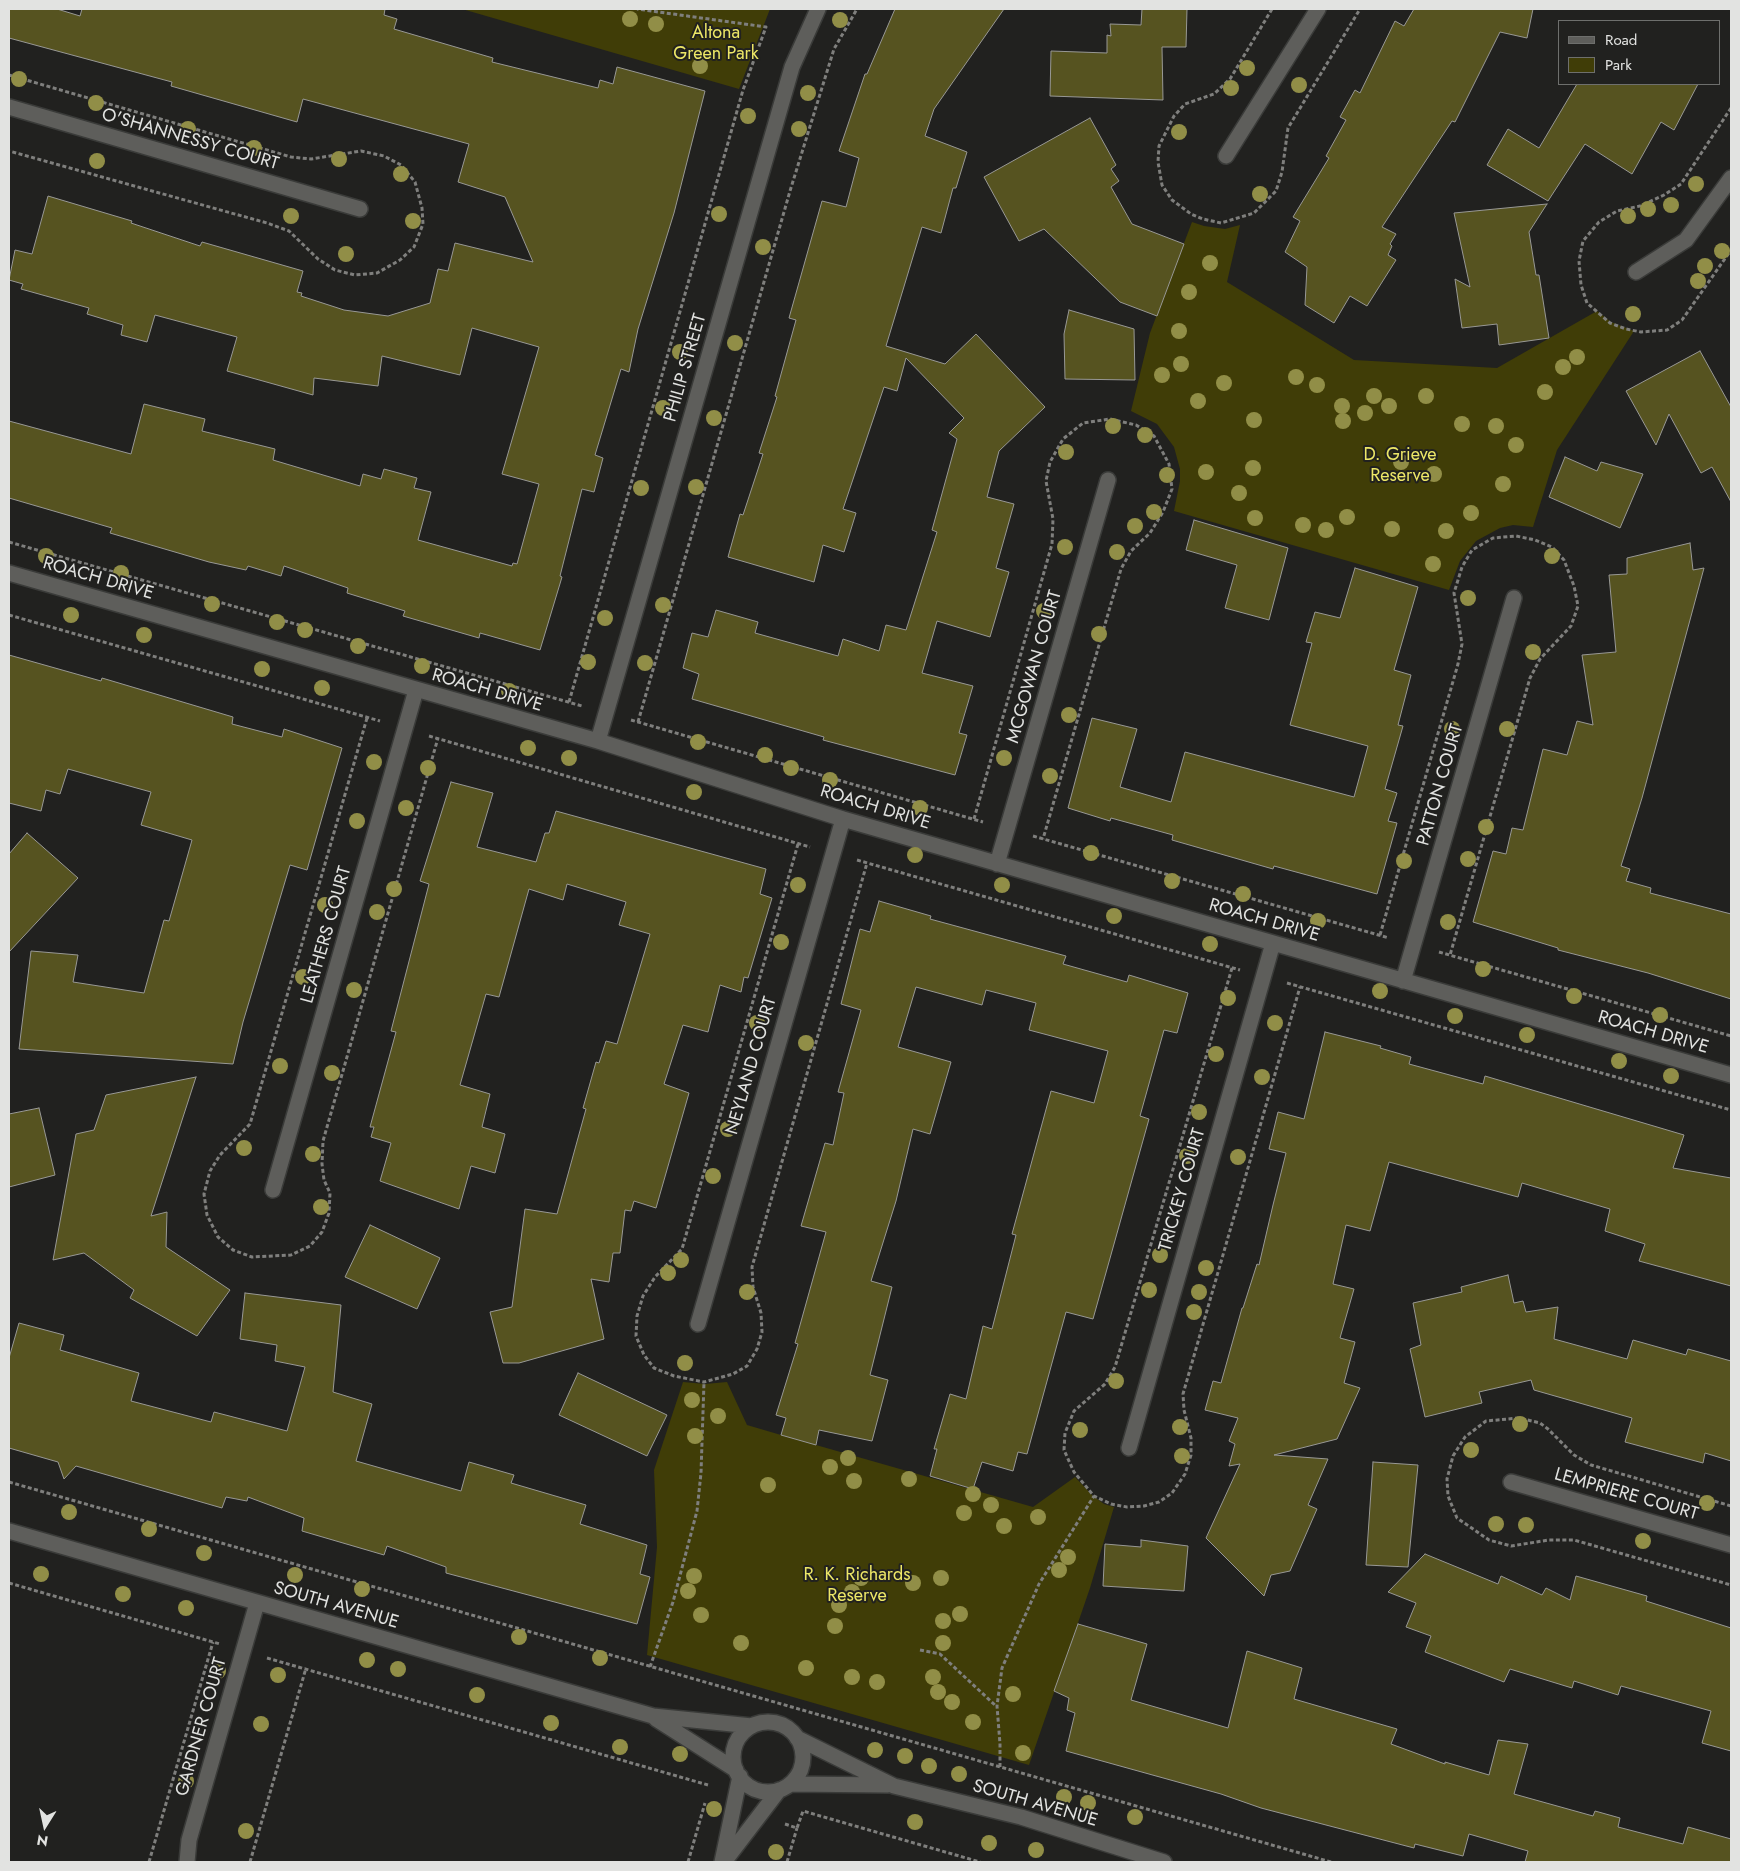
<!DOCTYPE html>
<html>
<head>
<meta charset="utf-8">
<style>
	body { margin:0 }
	#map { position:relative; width:1740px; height:1871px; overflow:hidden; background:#21211f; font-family:Jost,sans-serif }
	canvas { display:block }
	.frame { position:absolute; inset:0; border:10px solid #e2e3e1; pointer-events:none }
	.legend { position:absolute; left:1558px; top:20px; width:162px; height:65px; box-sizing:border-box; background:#21211f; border:1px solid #6e6f6d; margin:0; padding:6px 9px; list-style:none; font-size:15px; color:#e2e3e1 }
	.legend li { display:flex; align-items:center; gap:10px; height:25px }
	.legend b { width:25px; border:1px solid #6e6f6d }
	.north { position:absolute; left:20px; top:1801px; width:50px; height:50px; -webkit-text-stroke:4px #21211f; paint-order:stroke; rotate:190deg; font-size:14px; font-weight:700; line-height:20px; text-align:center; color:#e2e3e1 }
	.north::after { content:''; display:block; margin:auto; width:18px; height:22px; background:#e2e3e1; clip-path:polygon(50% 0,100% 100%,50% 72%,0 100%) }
</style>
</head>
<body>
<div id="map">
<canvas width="1740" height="1871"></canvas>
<div class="frame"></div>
<ul class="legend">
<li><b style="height:6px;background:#5e5e5b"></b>Road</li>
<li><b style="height:14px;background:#403d07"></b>Park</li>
</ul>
<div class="north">N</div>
</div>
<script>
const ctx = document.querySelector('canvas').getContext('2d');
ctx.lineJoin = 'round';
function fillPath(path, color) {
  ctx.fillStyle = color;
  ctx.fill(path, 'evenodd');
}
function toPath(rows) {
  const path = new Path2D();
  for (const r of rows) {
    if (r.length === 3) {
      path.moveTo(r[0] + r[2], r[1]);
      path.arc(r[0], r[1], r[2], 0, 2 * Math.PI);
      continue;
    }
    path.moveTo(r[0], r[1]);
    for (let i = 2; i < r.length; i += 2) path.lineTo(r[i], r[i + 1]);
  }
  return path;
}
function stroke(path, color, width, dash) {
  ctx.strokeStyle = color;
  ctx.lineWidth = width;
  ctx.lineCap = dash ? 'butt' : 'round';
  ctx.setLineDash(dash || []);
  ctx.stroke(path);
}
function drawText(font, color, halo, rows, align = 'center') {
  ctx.font = font + ' Jost,sans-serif';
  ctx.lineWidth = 4;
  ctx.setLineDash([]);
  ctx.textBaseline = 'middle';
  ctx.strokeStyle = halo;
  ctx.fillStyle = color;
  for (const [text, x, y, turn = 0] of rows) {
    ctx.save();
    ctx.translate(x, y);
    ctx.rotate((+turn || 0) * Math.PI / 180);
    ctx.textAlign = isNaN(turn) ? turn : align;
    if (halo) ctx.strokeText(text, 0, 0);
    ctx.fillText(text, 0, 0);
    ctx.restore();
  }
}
fillPath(toPath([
	[462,9,770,9,739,89],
	[1192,222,1204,226,1225,229,1240,225,1227,282,1354,360,1497,368,1597,311,1611,322,1634,331,1557,450,1533,527,1513,525,1500,528,1476,541,1460,561,1449,590,1174,511,1180,481,1180,469,1174,447,1157,424,1131,411,1150,333],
	[683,1382,705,1384,727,1382,747,1425,781,1435,1033,1507,1075,1477,1093,1496,1104,1504,1114,1507,1090,1588,1029,1765,647,1655,657,1547,654,1470]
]), '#403d07');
const building = toPath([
	[9,9,57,9,80,16,82,9,385,9,384,15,397,19,394,29,493,58,492,62,598,88,600,80,613,84,617,67,705,91,674,213,638,329,629,372,621,369,595,455,603,458,594,492,582,489,560,576,562,577,540,650,480,633,479,638,403,616,405,611,347,593,348,588,284,566,281,576,248,566,246,570,209,562,110,533,112,528,9,498,9,421,131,454,144,404,205,419,202,431,275,449,273,460,360,486,363,474,381,479,384,469,417,478,414,488,431,492,418,540,512,566,513,563,517,564,539,484,502,474,539,347,472,328,460,375,382,356,378,386,314,378,313,395,227,371,237,337,155,315,147,342,121,335,123,325,87,314,89,308,21,289,23,284,9,280,15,250,32,254,48,196,132,221,131,223,200,246,202,242,303,271,297,292,302,293,301,296,344,310,388,316,430,303,438,269,448,271,455,243,533,262,505,197,458,182,469,144,303,99,297,122,171,86,172,82,9,38,9,9],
	[895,9,1004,9,934,109,925,136,967,152,956,188,953,188,941,233,922,227,886,346,945,364,976,334,1045,407,999,451,987,497,1014,504,996,568,1009,572,990,637,937,621,922,673,973,686,959,733,967,735,955,775,823,740,824,737,692,699,699,674,683,668,692,633,708,637,716,610,758,622,755,633,838,656,843,639,879,651,886,625,906,630,937,532,932,530,957,439,949,433,964,418,906,358,897,391,884,387,843,509,856,513,844,552,823,545,814,582,728,557,740,514,743,515,763,454,759,453,777,397,775,396,796,320,789,318,822,201,846,207,859,158,839,151,865,74,867,74,895,9],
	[1142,9,1187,9,1186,47,1162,47,1163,100,1050,96,1051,51,1107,53,1107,35,1111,36,1110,24,1141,25,1142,9],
	[1414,9,1533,9,1527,38,1500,32,1455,122,1452,121,1382,227,1396,234,1390,244,1392,246,1388,255,1396,260,1367,306,1350,296,1334,323,1305,305,1307,267,1285,252,1300,221,1293,217,1329,158,1326,156,1346,120,1340,117,1355,90,1360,93,1395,21,1404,26,1414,9],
	[1577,84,1698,84,1674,130,1661,122,1632,174,1585,144,1548,201,1487,165,1508,129,1539,148,1577,84],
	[1090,118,1116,165,1111,169,1119,181,1111,187,1132,224,1184,244,1157,316,1120,302,1044,229,1019,241,984,177,1090,118],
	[1547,204,1529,232,1536,275,1539,275,1549,338,1499,345,1497,324,1462,328,1455,279,1470,287,1454,213,1547,204],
	[1069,310,1134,329,1135,380,1065,379,1064,334,1069,310],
	[1700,351,1731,407,1731,502,1712,467,1701,473,1669,414,1656,445,1626,391,1700,351],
	[1565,457,1597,471,1601,462,1643,474,1620,528,1549,497,1565,457],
	[1194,520,1288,548,1269,620,1225,608,1237,565,1186,550,1194,520],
	[1690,543,1693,570,1704,568,1642,798,1621,866,1630,869,1626,881,1651,888,1650,893,1731,914,1731,999,1648,973,1558,950,1558,948,1473,922,1493,851,1506,854,1512,828,1523,830,1543,749,1567,755,1577,721,1593,725,1582,655,1616,652,1609,575,1627,574,1627,558,1690,543],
	[1355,568,1418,587,1394,670,1411,675,1398,725,1403,726,1385,789,1397,793,1388,821,1397,823,1377,894,1274,866,1273,869,1172,840,1173,835,1111,818,1110,821,1068,808,1092,718,1137,729,1120,787,1171,802,1185,752,1354,797,1368,746,1290,725,1312,643,1306,642,1315,612,1340,618,1355,568],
	[9,655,101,681,102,678,233,717,232,724,282,737,284,729,342,748,307,870,290,865,243,1022,233,1064,19,1049,31,951,78,955,73,982,144,993,164,920,169,921,192,840,141,825,151,792,68,769,60,794,46,790,41,811,9,803,9,655],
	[451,782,493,793,477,847,536,862,545,833,549,833,556,811,766,869,760,894,772,898,748,978,744,977,741,992,720,985,708,1032,683,1025,664,1084,689,1093,656,1208,634,1201,631,1211,625,1210,620,1253,613,1253,609,1282,591,1279,604,1339,519,1363,503,1363,490,1312,512,1307,525,1209,557,1214,586,1109,583,1108,596,1062,599,1063,606,1041,617,1044,650,934,619,925,626,902,567,884,563,900,529,889,499,997,486,994,460,1085,490,1094,482,1127,505,1134,495,1173,471,1166,459,1209,380,1181,391,1143,371,1137,374,1127,370,1127,396,1032,391,1031,429,884,420,881,451,782],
	[27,833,78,878,9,952,9,854,27,833],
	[879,901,931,916,930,919,1066,956,1063,964,1127,982,1129,975,1188,993,1177,1033,1164,1030,1140,1116,1149,1119,1093,1319,1066,1312,1027,1454,1018,1452,1013,1471,982,1462,973,1489,930,1476,937,1449,934,1449,950,1394,966,1399,983,1326,992,1329,1016,1235,1012,1234,1051,1091,1094,1103,1108,1051,1029,1030,1036,1003,986,990,982,1005,916,987,898,1047,951,1062,930,1134,913,1129,896,1201,871,1281,892,1287,870,1375,888,1380,872,1441,819,1430,816,1445,781,1435,786,1418,776,1415,798,1344,795,1343,826,1232,801,1226,825,1143,833,1145,844,1093,838,1092,861,1010,841,1004,860,929,870,932,879,901],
	[1325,1032,1381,1046,1380,1048,1411,1057,1409,1064,1483,1084,1485,1076,1684,1135,1673,1168,1731,1178,1731,1286,1639,1261,1645,1244,1605,1231,1610,1209,1522,1183,1518,1197,1389,1162,1370,1231,1346,1225,1333,1284,1354,1289,1340,1338,1355,1342,1344,1383,1360,1388,1337,1439,1274,1455,1328,1459,1308,1505,1317,1509,1290,1571,1271,1575,1264,1596,1206,1538,1240,1464,1229,1466,1235,1444,1229,1441,1238,1418,1205,1410,1213,1381,1221,1383,1242,1308,1243,1308,1257,1264,1259,1265,1273,1205,1286,1153,1269,1149,1278,1112,1304,1119,1325,1032],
	[196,1077,151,1216,167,1212,166,1247,230,1290,197,1336,130,1298,134,1290,84,1253,53,1260,76,1134,94,1130,106,1095,196,1077],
	[39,1108,55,1175,9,1187,9,1114,39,1108],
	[370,1225,440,1258,417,1309,345,1277,370,1225],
	[1508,1275,1514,1303,1523,1301,1526,1312,1558,1307,1554,1339,1627,1359,1633,1340,1686,1355,1688,1349,1731,1361,1731,1461,1705,1453,1703,1463,1625,1442,1632,1418,1534,1390,1531,1380,1479,1392,1482,1403,1425,1417,1410,1349,1421,1345,1413,1303,1462,1292,1461,1287,1508,1275],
	[245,1293,341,1305,333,1392,372,1404,356,1461,461,1491,469,1462,514,1475,511,1483,586,1505,580,1524,647,1545,640,1574,650,1577,637,1624,446,1573,446,1567,387,1546,384,1555,302,1531,304,1518,248,1497,247,1501,226,1497,222,1508,76,1466,64,1479,58,1462,9,1448,9,1358,19,1323,64,1335,60,1350,139,1373,131,1401,211,1422,214,1412,287,1431,305,1367,275,1361,277,1345,240,1339,245,1293],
	[578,1373,667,1415,647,1456,559,1415,578,1373],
	[1373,1462,1418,1465,1408,1567,1366,1565,1373,1462],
	[1141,1540,1188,1546,1184,1591,1103,1586,1105,1544,1141,1547,1141,1540],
	[1425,1554,1498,1584,1501,1576,1542,1595,1546,1588,1570,1600,1576,1576,1647,1596,1646,1601,1731,1628,1731,1751,1702,1743,1711,1711,1621,1686,1618,1695,1574,1681,1572,1688,1510,1669,1504,1682,1425,1652,1431,1636,1406,1627,1416,1603,1388,1592,1425,1554],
	[1078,1624,1147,1644,1131,1700,1228,1728,1247,1651,1302,1668,1294,1699,1397,1729,1391,1744,1445,1764,1445,1762,1489,1775,1498,1740,1528,1744,1514,1794,1593,1816,1595,1811,1620,1818,1618,1827,1683,1844,1688,1827,1731,1839,1731,1862,1525,1862,1528,1851,1469,1834,1463,1856,1415,1844,1414,1848,1261,1808,1221,1794,1066,1751,1075,1713,1067,1710,1069,1698,1054,1691,1078,1624]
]);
fillPath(building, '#565320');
stroke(building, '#989895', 1);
const minor = toPath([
	[9,107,360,209],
	[1226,156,1318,9],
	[1636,272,1686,240,1731,178],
	[9,573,598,741,843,819,1731,1075],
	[598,741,792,67,818,9],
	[997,864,1108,480],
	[1403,981,1514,598],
	[273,1190,416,690],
	[698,1324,843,819],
	[1129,1448,1273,943],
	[1511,1482,1731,1545],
	[9,1531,653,1716,752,1726],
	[656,1719,736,1770],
	[768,1757,35],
	[797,1738,894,1786,1021,1817,1164,1862],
	[790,1784,888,1785],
	[187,1862,189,1840,257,1603],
	[722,1862,740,1776],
	[724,1862,779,1790]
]);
stroke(minor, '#3a3b39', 18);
stroke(toPath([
	[1272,9,1230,79,1214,94,1185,104,1174,116,1159,146,1158,162,1162,185,1172,200,1191,214,1203,219,1221,223,1254,213,1276,191,1282,172,1288,128,1360,9],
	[9,75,291,157,311,159,361,151,384,156,401,165,415,182,422,208,423,224,414,247,400,260,377,273,355,275,335,270,318,259,289,231,267,223,9,151],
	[1731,108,1681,184,1664,195,1640,206,1617,211,1599,222,1583,241,1579,261,1581,285,1587,303,1610,323,1626,329,1641,332,1667,330,1682,320,1731,250],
	[9,542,582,706],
	[9,615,380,721],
	[569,702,743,90,766,27,637,9],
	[367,718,250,1124,220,1155,210,1171,204,1194,207,1215,218,1237,233,1250,252,1257,291,1255,310,1246,322,1232,329,1213,330,1193,324,1180,322,1164,323,1141,438,738],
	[631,720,983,822],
	[638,722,790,191,834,49,857,9],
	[429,736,810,847],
	[974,819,1052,544,1053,519,1046,481,1050,462,1063,439,1083,423,1110,419,1136,425,1154,436,1169,464,1172,489,1163,512,1150,533,1131,551,1121,569,1043,839],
	[1033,836,1389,938],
	[798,844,682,1249,655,1277,643,1296,637,1316,636,1336,644,1355,654,1368,674,1376,704,1382,733,1374,747,1366,757,1349,762,1332,761,1313,753,1287,752,1267,867,863],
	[857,860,1240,970],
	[1380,935,1458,664,1462,644,1454,593,1462,567,1472,550,1493,538,1516,536,1535,540,1552,547,1564,560,1574,586,1578,606,1571,626,1540,659,1530,678,1450,955],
	[1439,952,1731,1036],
	[1232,968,1115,1367,1105,1384,1074,1411,1065,1433,1064,1450,1074,1472,1094,1496,1111,1504,1127,1507,1144,1506,1159,1502,1172,1493,1185,1474,1191,1455,1191,1438,1184,1410,1183,1394,1300,987],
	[1287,983,1731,1110],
	[9,1482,1331,1862],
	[1731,1506,1591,1465,1574,1455,1548,1429,1540,1423,1519,1418,1486,1421,1465,1437,1453,1456,1447,1479,1448,1496,1457,1518,1489,1540,1511,1546,1549,1540,1574,1540,1731,1585],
	[9,1583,220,1644],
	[920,1650,940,1654,996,1706],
	[267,1658,708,1785],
	[650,1667,673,1602,697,1511,701,1473,704,1382],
	[1000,1767,1000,1744,997,1706,1002,1668,1039,1584,1094,1496],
	[785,1824,797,1828,803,1811,980,1862],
	[149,1862,213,1642],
	[250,1862,306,1668],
	[688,1862,705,1803],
	[787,1862,797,1828]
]), '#7f7f7d', 3, [4, 2.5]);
stroke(minor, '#5e5e5b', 15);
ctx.fillStyle = '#918e47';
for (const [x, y] of [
	[630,19],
	[840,20],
	[656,24],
	[700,66],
	[1247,68],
	[19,79],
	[1299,85],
	[1231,88],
	[808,93],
	[96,103],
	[748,116],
	[188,129],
	[799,129],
	[1179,132],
	[254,148],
	[339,159],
	[97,161],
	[401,174],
	[1696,184],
	[1260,194],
	[1671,205],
	[1648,209],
	[719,214],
	[291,216],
	[1628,216],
	[413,221],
	[763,247],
	[1722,251],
	[346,254],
	[1210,263],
	[1705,266],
	[1698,281],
	[1189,292],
	[1633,314],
	[1179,331],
	[735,343],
	[680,352],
	[1577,357],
	[1181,364],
	[1563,367],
	[1162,375],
	[1296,377],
	[1224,383],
	[1317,385],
	[1545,392],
	[1374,396],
	[1426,396],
	[1198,401],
	[1342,406],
	[1389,406],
	[663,408],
	[1365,413],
	[714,418],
	[1254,420],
	[1343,421],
	[1462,424],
	[1113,426],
	[1496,426],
	[1145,435],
	[1516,445],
	[1066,452],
	[1401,462],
	[1253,468],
	[1206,472],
	[1434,474],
	[1167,475],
	[1503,484],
	[696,487],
	[641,488],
	[1239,493],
	[1154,512],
	[1471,513],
	[1347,517],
	[1255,518],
	[1303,525],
	[1135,526],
	[1392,529],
	[1326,530],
	[1446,531],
	[1065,547],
	[1117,552],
	[46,556],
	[1552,556],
	[1433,564],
	[121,573],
	[1468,598],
	[212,604],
	[663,605],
	[1044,611],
	[71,615],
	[605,618],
	[277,622],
	[305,630],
	[1099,634],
	[144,635],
	[358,646],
	[1533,652],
	[588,662],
	[645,663],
	[422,666],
	[262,669],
	[322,688],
	[509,691],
	[1069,715],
	[1452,729],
	[1507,729],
	[698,742],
	[528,748],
	[765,755],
	[569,758],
	[1004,758],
	[374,762],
	[428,768],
	[791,768],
	[1050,776],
	[830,780],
	[694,792],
	[406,808],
	[920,808],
	[357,821],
	[1486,827],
	[1091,853],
	[915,855],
	[1468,859],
	[1404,861],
	[1172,881],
	[798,885],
	[1002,885],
	[394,889],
	[1243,894],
	[325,905],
	[377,912],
	[1114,916],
	[1318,921],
	[1448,922],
	[781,942],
	[1210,944],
	[1483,969],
	[303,977],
	[354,990],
	[1380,991],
	[1574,996],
	[1228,998],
	[1660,1015],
	[1455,1016],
	[757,1023],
	[1275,1023],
	[1527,1035],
	[806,1043],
	[1216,1054],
	[1619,1061],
	[280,1066],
	[332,1073],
	[1671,1076],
	[1262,1077],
	[1199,1112],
	[728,1129],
	[244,1148],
	[313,1154],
	[1187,1156],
	[1238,1157],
	[713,1176],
	[321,1207],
	[1160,1255],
	[681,1260],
	[1206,1268],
	[668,1273],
	[1149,1290],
	[747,1292],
	[1199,1292],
	[1194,1312],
	[685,1363],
	[1116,1381],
	[692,1400],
	[718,1416],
	[1520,1424],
	[1180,1427],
	[1080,1430],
	[695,1436],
	[1471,1450],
	[1182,1456],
	[848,1458],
	[830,1467],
	[909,1479],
	[854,1481],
	[768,1485],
	[973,1494],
	[1707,1503],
	[991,1505],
	[69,1512],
	[964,1513],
	[1038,1517],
	[1496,1524],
	[1526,1525],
	[1004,1526],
	[149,1529],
	[1643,1541],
	[204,1553],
	[1068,1557],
	[1059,1570],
	[41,1574],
	[295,1575],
	[694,1576],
	[861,1578],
	[941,1578],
	[913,1583],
	[362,1589],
	[688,1591],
	[852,1592],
	[123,1594],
	[839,1605],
	[186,1608],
	[960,1614],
	[701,1615],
	[943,1621],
	[835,1626],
	[519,1637],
	[741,1643],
	[943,1643],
	[600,1658],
	[367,1660],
	[806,1668],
	[398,1669],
	[218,1671],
	[278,1675],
	[852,1677],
	[933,1677],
	[877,1682],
	[938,1692],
	[1013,1694],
	[477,1695],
	[952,1702],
	[973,1722],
	[551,1723],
	[261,1724],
	[620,1747],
	[875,1750],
	[1023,1753],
	[680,1754],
	[905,1756],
	[929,1766],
	[959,1774],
	[186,1781],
	[1064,1797],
	[1088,1803],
	[714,1809],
	[1135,1817],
	[915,1822],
	[246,1831],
	[989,1843],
	[1036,1850],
	[776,1852]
]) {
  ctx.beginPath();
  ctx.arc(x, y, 8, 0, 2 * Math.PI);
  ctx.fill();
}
drawText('18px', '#ede767', '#21211f', [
	["Altona",716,34],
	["Green Park",716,55],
	["D. Grieve",1400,456],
	["Reserve",1400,477],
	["R. K. Richards",857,1576],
	["Reserve",857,1597]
]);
drawText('18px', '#e2e3e1', '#21211f', [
	["O'SHANNESSY COURT",190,140,16],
	["PHILIP STREET",686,368,-74],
	["ROACH DRIVE",98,579,16],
	["MCGOWAN COURT",1035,667,-74],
	["ROACH DRIVE",487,691,16],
	["PATTON COURT",1441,785,-74],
	["ROACH DRIVE",875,808,17],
	["ROACH DRIVE",1264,921,16],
	["LEATHERS COURT",327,935,-74],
	["ROACH DRIVE",1653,1033,16],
	["NEYLAND COURT",752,1066,-74],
	["TRICKEY COURT",1183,1190,-74],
	["LEMPRIERE COURT",1626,1495,16],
	["SOUTH AVENUE",336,1606,16],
	["GARDNER COURT",202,1727,-74],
	["SOUTH AVENUE",1035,1804,16]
]);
</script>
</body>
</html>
